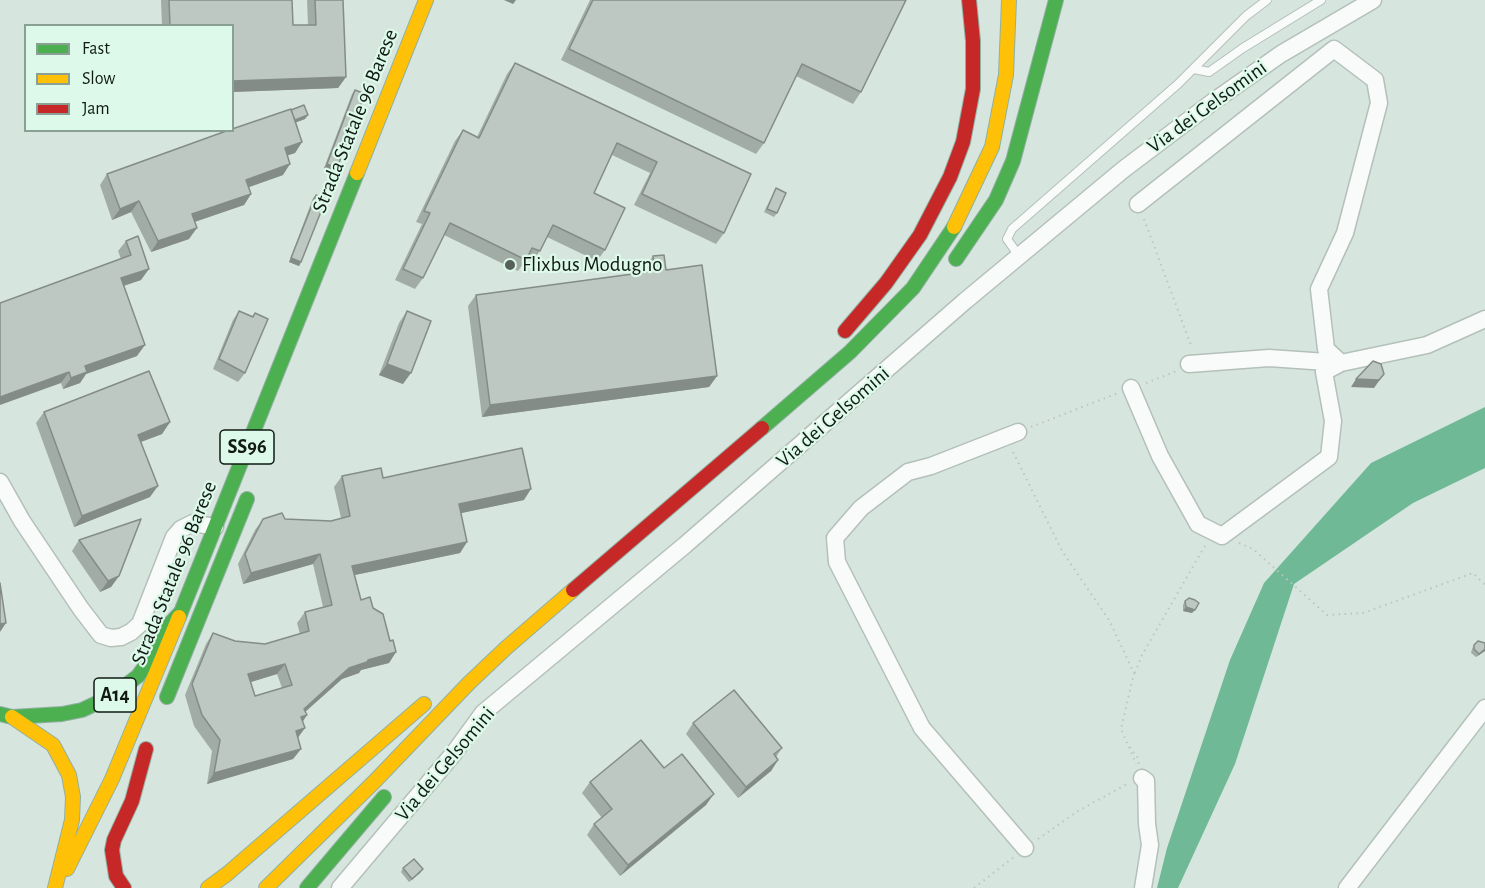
<!DOCTYPE html>
<html>
<head>
<meta charset="utf-8">
<style>
	body { margin:0 }
	#map { position:relative; width:1485px; height:888px; overflow:hidden; background:#d6e5dd; font-family:"Alegreya Sans",sans-serif }
	canvas { display:block }
	.legend { position:absolute; left:24px; top:24px; width:210px; height:108px; box-sizing:border-box; background:#ddf9e9; border:2px solid #8ba094; margin:0; padding:8px 10px; list-style:none; font-size:18px; color:#111a15 }
	.legend li { display:flex; align-items:center; gap:12px; height:30px }
	.legend b { width:30px; border:2px solid #8ba094 }
</style>
</head>
<body>
<div id="map">
<canvas width="1485" height="888"></canvas>
<ul class="legend">
<li><b style="height:8px;background:#4caf50"></b>Fast</li>
<li><b style="height:8px;background:#ffc107"></b>Slow</li>
<li><b style="height:8px;background:#c62828"></b>Jam</li>
</ul>
</div>
<script>
const ctx = document.querySelector('canvas').getContext('2d');
ctx.lineJoin = 'round';
function fillPath(path, color) {
  ctx.fillStyle = color;
  ctx.fill(path, 'evenodd');
}
function toPath(rows) {
  const path = new Path2D();
  for (const r of rows) {
    path.moveTo(r[0], r[1]);
    for (let i = 2; i < r.length; i += 2) path.lineTo(r[i], r[i + 1]);
  }
  return path;
}
function stroke(path, color, width, dash) {
  ctx.strokeStyle = color;
  ctx.lineWidth = width;
  ctx.lineCap = dash ? 'butt' : 'round';
  ctx.setLineDash(dash || []);
  ctx.stroke(path);
}
function drawText(font, color, halo, rows, align = 'center') {
  ctx.font = font + ' "Alegreya Sans",sans-serif';
  ctx.lineWidth = 4.5;
  ctx.setLineDash([]);
  ctx.textBaseline = 'middle';
  ctx.strokeStyle = halo;
  ctx.fillStyle = color;
  for (const [text, x, y, turn = 0] of rows) {
    ctx.save();
    ctx.translate(x, y);
    ctx.rotate((+turn || 0) * Math.PI / 180);
    ctx.textAlign = isNaN(turn) ? turn : align;
    if (halo) ctx.strokeText(text, 0, 0);
    ctx.fillText(text, 0, 0);
    ctx.restore();
  }
}
fillPath(toPath([
	[1485,407,1485,468,1413,503,1294,584,1235,764,1178,888,1157,888,1167,848,1230,660,1264,583,1371,463]
]), '#70b997');
const lane = toPath([
	[1194,69,1209,72,1243,48,1321,0],
	[1019,256,1007,239,1012,229,1178,84,1246,16,1267,0]
]);
const street = toPath([
	[1189,364,1269,358,1341,363,1427,345,1485,319],
	[1131,388,1160,456,1198,524,1222,536,1329,457,1333,421,1324,372,1341,363,1326,349,1319,289,1345,233,1379,103,1375,80,1334,49,1138,204],
	[1018,432,931,466,908,472,861,508,835,538,837,562,922,728,1025,848],
	[0,482,22,521,81,609,101,635,111,638,121,637,131,632,140,624,174,537,181,529,193,523,215,527],
	[1142,778,1146,781,1147,824,1150,845,1143,888],
	[340,888,454,753,483,713,685,545,965,301,1124,169,1214,101,1281,54,1373,0],
	[1347,888,1485,708]
]);
const fast = toPath([
	[956,259,996,200,1013,161,1056,0],
	[762,428,850,352,913,288,954,227],
	[179,617,357,173],
	[167,697,247,499],
	[0,714,12,717,62,714,82,710,112,696,138,676,152,657,162,632,181,612],
	[307,888,384,797]
]);
const slow = toPath([
	[357,173,426,0],
	[954,227,992,147,1006,75,1009,0],
	[12,717,53,745,69,775,73,797,72,820,55,888],
	[67,869,112,779,179,617],
	[208,888,227,874,424,704],
	[266,888,374,782,469,683,506,648,573,590]
]);
const jam = toPath([
	[845,331,886,283,920,235,950,177,963,142,973,89,973,41,969,0],
	[573,590,762,428],
	[124,888,116,876,112,850,114,840,132,801,146,749]
]);
stroke(lane, '#b4c0ba', 10);
stroke(street, '#b4c0ba', 19);
stroke(fast, '#91b0a2', 16);
stroke(slow, '#91b0a2', 16);
stroke(jam, '#91b0a2', 16);
stroke(toPath([
	[1144,219,1192,348],
	[1146,383,1177,371],
	[1031,427,1118,393],
	[1013,452,1062,551,1109,620,1134,673,1121,729,1128,745,1138,758,1139,765],
	[1239,543,1253,549,1327,615,1363,613,1473,573,1485,585],
	[1135,673,1142,655,1206,544],
	[1129,747,1136,764],
	[1038,839,1078,811,1127,784],
	[974,888,1014,857]
]), '#c0c4c1', 2, [1.5, 4.5]);
stroke(lane, '#f9fbfa', 8);
stroke(street, '#f9fbfa', 16);
stroke(fast, '#4caf50', 14);
stroke(slow, '#ffc107', 14);
stroke(jam, '#c62828', 14);
fillPath(toPath([
	[161,0,292,0,293,25,308,25,307,0,343,0,346,77,338,88,232,92,232,26,162,26],
	[590,0,906,0,861,92,853,104,796,76,764,143,756,154,561,60],
	[515,63,751,174,724,233,716,244,634,205,650,173,612,155,594,193,605,250,597,261,547,237,540,251,532,262,526,260,518,271,444,235,423,278,415,289,395,280,422,224,416,222,455,141,463,130,477,137,507,74],
	[355,90,334,172,324,168,352,94],
	[291,110,305,119,296,122,302,142,295,153,287,155,283,175,249,187,251,194,244,205,195,222,189,239,151,252,131,212,112,220,100,185,107,174],
	[776,188,777,213,774,217,764,212],
	[316,195,301,262,299,266,289,262,313,198],
	[126,241,141,280,124,286,137,356,86,374,80,383,63,389,61,383,121,259,118,251],
	[653,256,666,270,717,376,709,387,482,417,468,306,476,295,646,272,645,267],
	[239,311,252,316,255,313,245,373,238,382,213,369,233,320],
	[407,311,403,384,379,375,399,323],
	[44,412,170,422,162,434,141,442,150,497,74,527,36,423],
	[342,476,383,478,524,500,461,513,467,542,460,553,355,575,361,600,373,608,396,652,389,663,361,670,359,673,342,679,305,712,298,738,301,749,293,759,207,784,212,751,194,726,185,695,206,644,213,633,235,641,265,644,300,634,297,623,305,612,323,607,313,564,243,584,238,564,255,530,263,519,331,521,341,518,334,487],
	[277,674,282,688,255,696,251,682],
	[79,540,119,576,111,587,100,592,72,551],
	[1185,601,1192,613,1183,611,1183,605],
	[1485,643,1485,651,1476,657,1471,653,1472,649,1474,645],
	[693,723,782,748,776,757,778,760,771,771,738,798,686,734],
	[664,768,706,805,620,876,587,835,594,824,602,818,582,793,590,782],
	[403,868,420,873,409,882,401,872]
]), '#a2aca6');
fillPath(toPath([
	[504,0,516,0,513,4],
	[346,77,338,88,232,92,232,81],
	[308,115,305,119,289,125,291,121],
	[302,142,295,153,277,159,285,148],
	[290,164,283,175,238,191,246,180],
	[327,164,337,168,334,172,324,168],
	[251,194,244,205,185,225,192,214],
	[139,201,131,212,112,220,120,209],
	[197,228,189,239,151,252,158,241],
	[291,258,301,262,299,266,289,262],
	[149,269,141,280,113,289,121,278],
	[145,345,137,356,86,374,80,383,63,389,71,378,85,366],
	[387,364,411,373,403,384,379,375],
	[69,372,61,383,0,405,0,397],
	[1384,374,1374,388,1351,387,1356,379],
	[717,376,709,387,482,417,490,405],
	[170,422,162,434,130,446,138,435],
	[158,486,150,497,74,527,82,516],
	[531,489,524,500,452,515,459,504],
	[467,542,460,553,345,577,352,566],
	[320,554,313,564,243,584,251,573],
	[119,576,111,587,100,592,108,581],
	[1186,607,1195,610,1192,613,1183,611],
	[6,623,0,632,0,624],
	[1485,649,1485,651,1476,657,1479,654],
	[396,652,389,663,361,670,359,673,342,679,296,720,304,709,349,668,368,660],
	[285,664,277,674,241,685,248,674],
	[307,715,300,726,301,717],
	[305,728,297,739,296,731],
	[301,749,293,759,207,784,214,773],
	[778,760,771,771,738,798,746,787],
	[714,794,706,805,620,876,628,865],
	[423,869,420,873,409,882,412,879]
]), '#848c87');
const building = toPath([
	[169,0,292,0,293,25,316,25,315,0,343,0,346,77,232,81,232,26,170,26,169,0],
	[593,0,906,0,861,92,802,64,764,143,569,49,593,0],
	[515,63,751,174,724,233,642,194,657,162,617,143,594,193,625,208,605,250,553,225,540,251,532,248,526,260,450,223,423,278,403,269,430,213,424,211,463,130,479,138,515,63],
	[355,90,365,94,337,168,327,164,355,90],
	[304,105,308,115,295,120,291,110,304,105],
	[291,109,302,142,285,148,290,164,246,180,251,194,192,214,197,228,158,241,139,201,120,209,107,174,229,130,232,130,232,129,291,109],
	[776,188,786,193,777,213,767,209,776,188],
	[316,195,326,199,301,262,291,258,316,195],
	[138,236,149,269,121,278,145,345,85,366,87,372,71,378,69,372,0,397,0,303,131,255,126,241,138,236],
	[664,255,666,270,702,265,717,376,490,405,476,295,655,271,653,256,664,255],
	[239,311,253,317,255,313,268,319,245,373,219,359,239,311],
	[407,311,431,321,411,373,387,364,407,311],
	[1373,361,1381,364,1384,374,1379,380,1356,379,1373,361],
	[149,371,170,422,138,435,158,486,82,516,44,412,149,371],
	[522,448,531,489,459,504,467,542,352,566,361,600,370,597,373,608,383,614,390,641,393,640,396,652,368,660,367,662,349,668,304,709,307,715,301,717,305,728,296,731,301,749,214,773,220,740,202,715,192,684,213,633,235,641,265,644,309,631,305,612,332,605,320,554,251,573,245,554,263,519,282,513,285,519,331,521,350,516,342,476,381,468,383,478,522,448],
	[285,664,292,685,255,696,248,674,285,664],
	[141,519,119,576,108,581,79,540,141,519],
	[0,583,6,623,0,624,0,583],
	[1189,598,1195,600,1199,603,1195,610,1186,607,1185,601,1189,598],
	[1478,641,1485,643,1485,649,1479,654,1474,649,1474,645,1478,641],
	[734,690,782,748,774,754,778,760,746,787,693,723,734,690],
	[641,740,664,768,682,754,714,794,628,865,594,824,612,809,590,782,641,740],
	[414,859,423,869,412,879,403,868,414,859]
]);
fillPath(building, '#bcc8c1');
stroke(building, '#848c87', 1.5);
for (const [x, y, r, color] of [
	[510,265,6,"#56615b"]
]) {
  const dot = new Path2D();
  dot.arc(x, y, r, 0, 2 * Math.PI);
  ctx.fillStyle = color;
  ctx.fill(dot);
  stroke(dot, '#ddf9e9', 2);
}
for (const [x, y, w] of [
	[247,447,54],
	[115,695,42]
]) {
  const box = new Path2D();
  box.roundRect(x - w / 2, y - 17, w, 34, 4.5);
  ctx.fillStyle = '#ddf9e9';
  ctx.fill(box);
  stroke(box, '#111a15', 1.5);
}
drawText('bold 20px', '#111a15', null, [
	["SS96",247,447],
	["A14",115,695]
]);
drawText('21px', '#111a15', '#ddf9e9', [
	["Via dei Gelsomini",1207,107,-36],
	["Strada Statale 96 Barese",355,121,-68],
	["Via dei Gelsomini",833,417,-41],
	["Strada Statale 96 Barese",174,573,-68],
	["Via dei Gelsomini",445,764,-50]
]);
drawText('21px', '#111a15', '#ddf9e9', [
	["Flixbus Modugno",522,265]
], 'left');
</script>
</body>
</html>
